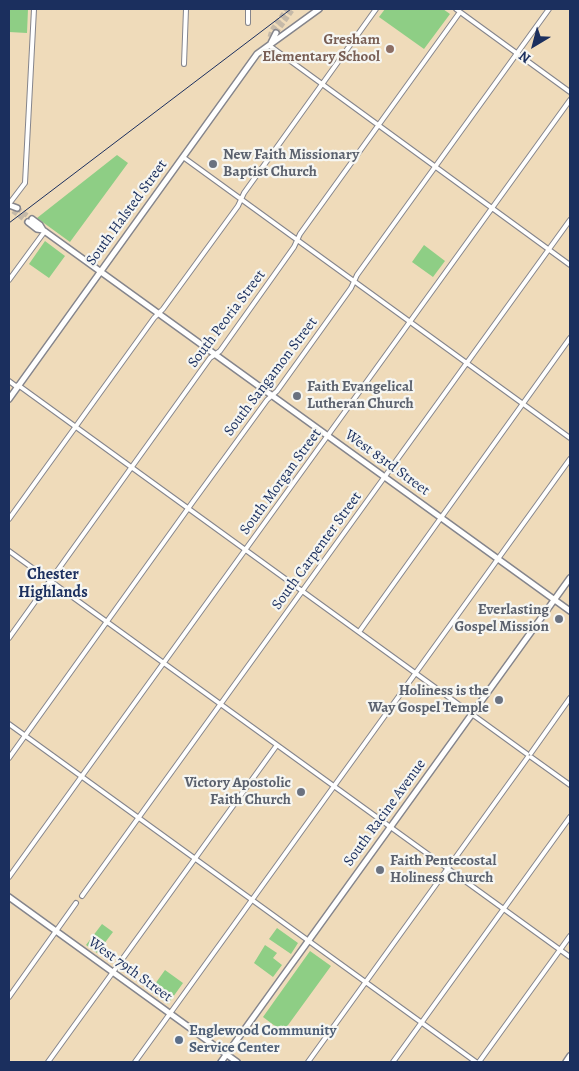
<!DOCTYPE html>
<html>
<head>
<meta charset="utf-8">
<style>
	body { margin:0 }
	#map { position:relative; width:579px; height:1071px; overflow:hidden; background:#efdbba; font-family:Alegreya,serif }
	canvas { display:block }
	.frame { position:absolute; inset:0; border:10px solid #1b2f5e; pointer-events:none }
	.north { position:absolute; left:509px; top:20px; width:50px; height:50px; -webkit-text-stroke:4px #f6f6f2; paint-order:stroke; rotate:217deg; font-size:14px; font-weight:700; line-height:20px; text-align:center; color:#1b2f5e }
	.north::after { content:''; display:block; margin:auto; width:18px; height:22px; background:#1b2f5e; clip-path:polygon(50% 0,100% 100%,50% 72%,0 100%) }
</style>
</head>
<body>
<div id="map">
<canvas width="579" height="1071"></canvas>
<div class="frame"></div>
<div class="north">N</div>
</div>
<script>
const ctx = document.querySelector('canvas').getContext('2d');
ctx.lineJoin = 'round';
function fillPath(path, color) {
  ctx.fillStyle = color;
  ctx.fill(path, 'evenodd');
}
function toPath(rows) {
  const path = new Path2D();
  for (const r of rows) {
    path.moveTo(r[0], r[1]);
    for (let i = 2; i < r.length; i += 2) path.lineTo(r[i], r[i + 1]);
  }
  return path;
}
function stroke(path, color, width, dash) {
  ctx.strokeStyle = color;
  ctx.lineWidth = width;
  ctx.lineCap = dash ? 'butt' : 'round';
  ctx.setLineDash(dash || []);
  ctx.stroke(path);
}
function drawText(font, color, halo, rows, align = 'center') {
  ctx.font = font + ' Alegreya,serif';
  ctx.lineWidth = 4.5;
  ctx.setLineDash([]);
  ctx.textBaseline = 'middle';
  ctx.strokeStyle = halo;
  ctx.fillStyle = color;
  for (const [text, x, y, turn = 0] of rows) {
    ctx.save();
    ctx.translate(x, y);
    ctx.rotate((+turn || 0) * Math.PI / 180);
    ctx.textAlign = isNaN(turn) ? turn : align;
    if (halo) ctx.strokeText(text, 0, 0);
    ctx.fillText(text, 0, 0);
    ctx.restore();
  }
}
fillPath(toPath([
	[9,9,28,9,27,33,9,32],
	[385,9,443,9,450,14,424,49,379,17],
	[117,155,128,163,70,242,37,218],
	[45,241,65,256,49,278,29,264],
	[424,245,445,261,433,277,412,262],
	[102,924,113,932,97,953,86,945],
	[277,928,298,943,291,954,269,939],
	[265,945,277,953,273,958,282,965,273,977,254,963],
	[310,951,331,966,283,1032,263,1017],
	[165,970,183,983,168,1004,150,991]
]), '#8ece85');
stroke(toPath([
	[276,33,293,9],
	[270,37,272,30,287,9],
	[17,208,32,219],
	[13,211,28,222]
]), '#c5b9a8', 5, [5, 2.5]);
const street = toPath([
	[456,9,570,92],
	[248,23,248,9],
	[270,46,570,265],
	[184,64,186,9],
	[183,157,570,438],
	[9,204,25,183,34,9],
	[9,280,45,231],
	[9,381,17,387],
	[18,385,527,754],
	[9,519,154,318,163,309,238,206,244,193,376,9],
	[9,551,570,957],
	[359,632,570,338],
	[9,638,210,358,220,351,294,247,300,234,460,12],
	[9,724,476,1062],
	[531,753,570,698],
	[531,757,570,785],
	[9,758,192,503,267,400,277,391,351,288,357,275,549,9],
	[9,877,570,100],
	[82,896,570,220],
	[9,997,76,903],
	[48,1062,277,745],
	[135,1062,570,459],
	[308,1062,528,757],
	[393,1062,570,817],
	[479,1062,570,936]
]);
const secondary = toPath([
	[271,43,276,33],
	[9,205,17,208],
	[32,219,40,225,43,230,570,611],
	[28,222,37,229,43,230],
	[9,399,257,54,319,9],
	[9,897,237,1062],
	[221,1062,570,578],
	[566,1062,570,1056]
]);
stroke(street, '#85858c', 6);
stroke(secondary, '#85858c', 8);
stroke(street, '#fff', 4);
stroke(secondary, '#fff', 5);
stroke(toPath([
	[9,223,291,9]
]), '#1b2f5e', 1);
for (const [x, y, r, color] of [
	[390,49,5,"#8d6e63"],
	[213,164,5,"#6b7280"],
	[297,396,5,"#6b7280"],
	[559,619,5,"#6b7280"],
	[499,700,5,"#6b7280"],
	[301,792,5,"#6b7280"],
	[380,870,5,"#6b7280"],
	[179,1040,5,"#5c6f8a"]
]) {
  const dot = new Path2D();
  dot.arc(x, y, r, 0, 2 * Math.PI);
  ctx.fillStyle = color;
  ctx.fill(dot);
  stroke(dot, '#f6f6f2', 2);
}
drawText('bold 15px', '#785e54', '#f6f6f2', [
	["Gresham",380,40],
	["Elementary School",380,57]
], 'right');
drawText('bold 15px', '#5b616d', '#f6f6f2', [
	["New Faith Missionary",223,155],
	["Baptist Church",223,172],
	["Faith Evangelical",307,387],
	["Lutheran Church",307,404],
	["Everlasting",549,610,"right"],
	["Gospel Mission",549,627,"right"],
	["Holiness is the",489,691,"right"],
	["Way Gospel Temple",489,708,"right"],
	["Victory Apostolic",291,783,"right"],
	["Faith Church",291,800,"right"],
	["Faith Pentecostal",390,861],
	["Holiness Church",390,878]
], 'left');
drawText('15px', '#1b2f5e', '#f6f6f2', [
	["South Halsted Street",127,213,-54],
	["South Peoria Street",227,319,-53],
	["South Sangamon Street",271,377,-53],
	["West 83rd Street",387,463,36],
	["South Morgan Street",281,482,-54],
	["South Carpenter Street",317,551,-54],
	["South Racine Avenue",385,813,-54],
	["West 79th Street",130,970,36]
]);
drawText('bold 15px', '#4e5e75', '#f6f6f2', [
	["Englewood Community",189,1031],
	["Service Center",189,1048]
], 'left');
drawText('bold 16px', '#1b2f5e', '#f6f6f2', [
	["Chester",53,575],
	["Highlands",53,593]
]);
</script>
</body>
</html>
